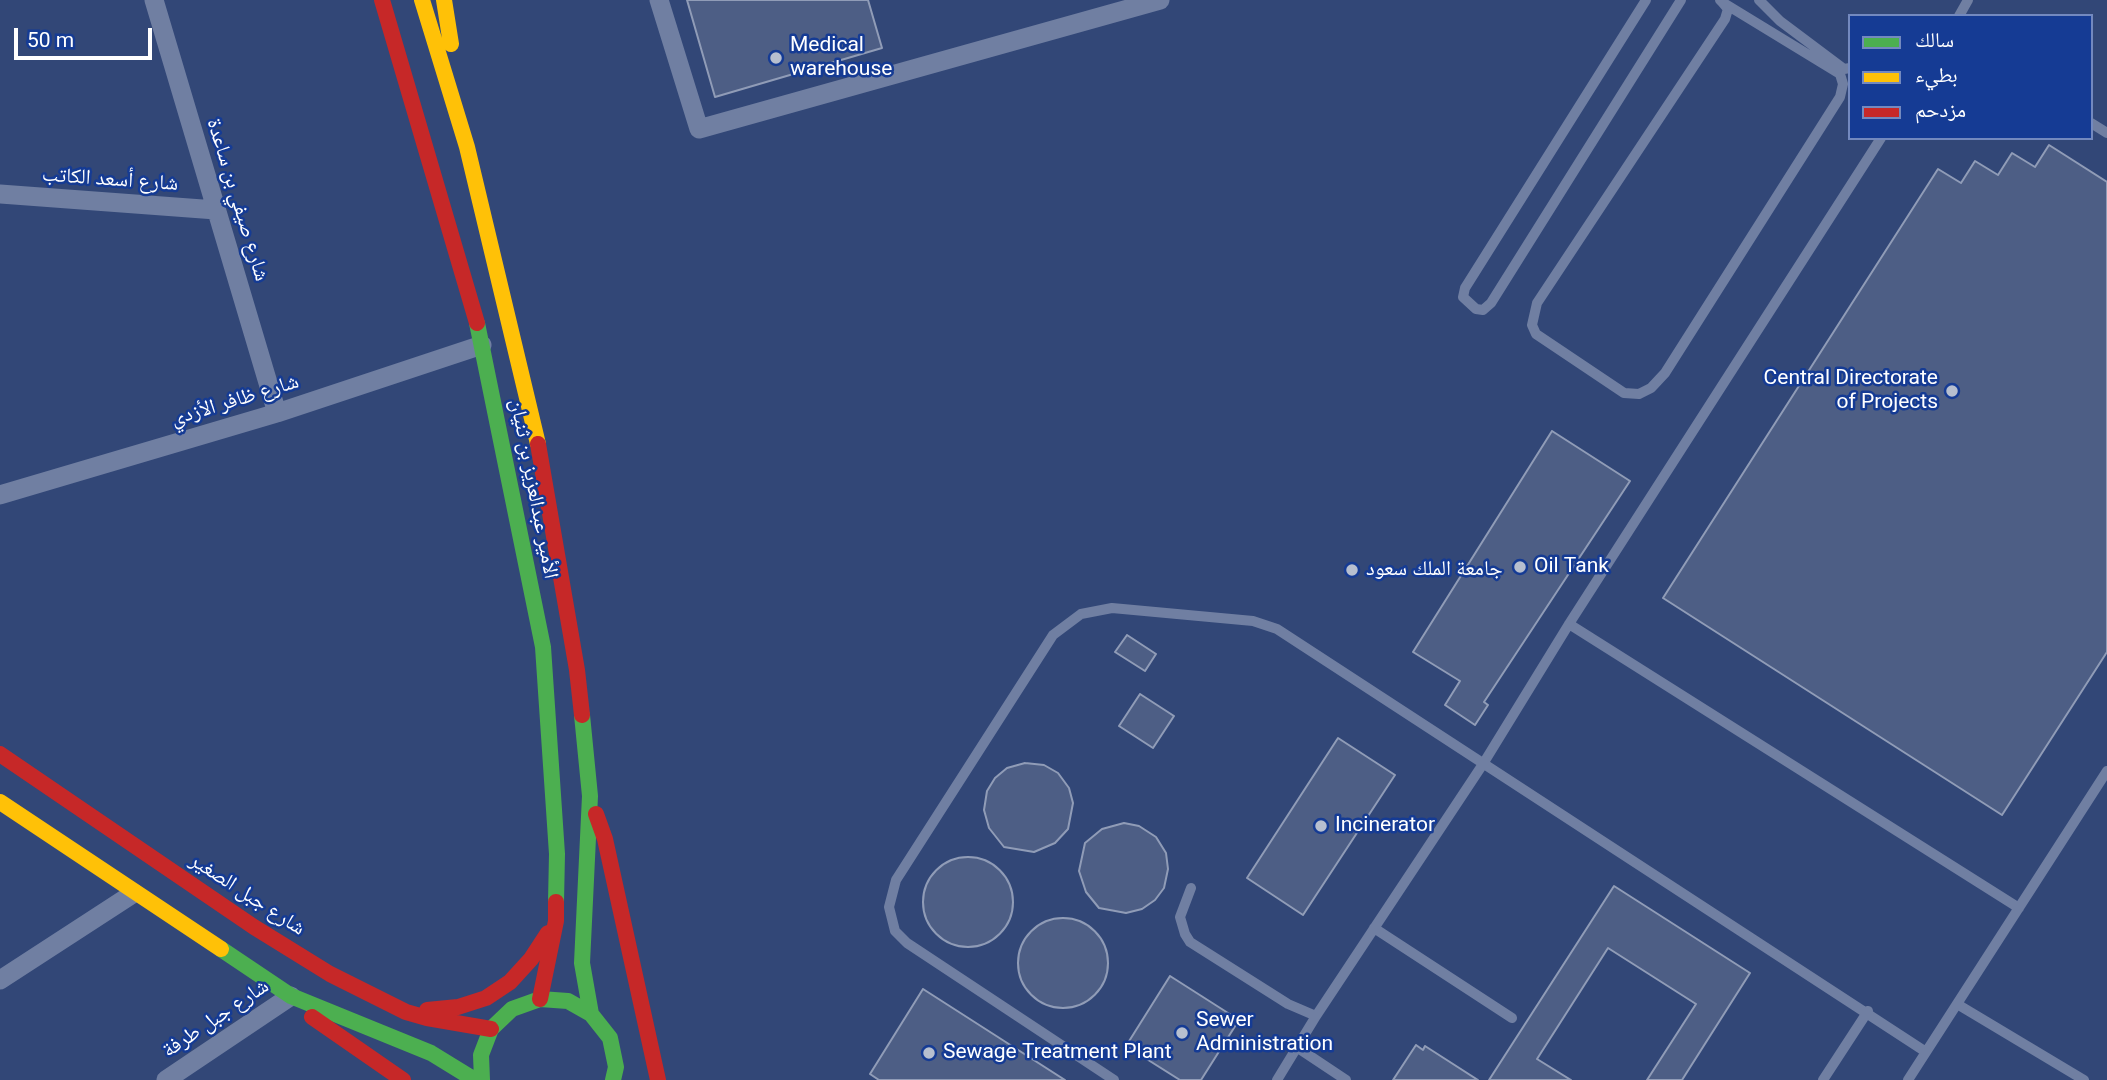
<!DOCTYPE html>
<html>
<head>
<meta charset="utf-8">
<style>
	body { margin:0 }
	#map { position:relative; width:2107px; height:1080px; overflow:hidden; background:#324777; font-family:Roboto,"Noto Naskh Arabic",sans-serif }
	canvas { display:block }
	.legend { position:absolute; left:1848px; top:14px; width:245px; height:126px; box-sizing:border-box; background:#153b94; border:2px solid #7389bf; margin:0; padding:9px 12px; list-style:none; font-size:21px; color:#fff }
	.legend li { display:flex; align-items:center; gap:14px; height:35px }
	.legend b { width:35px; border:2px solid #7389bf }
	.scale { position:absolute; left:14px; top:28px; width:138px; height:32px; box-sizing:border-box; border:4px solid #fff; border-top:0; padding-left:9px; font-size:21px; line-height:24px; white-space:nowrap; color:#fff; -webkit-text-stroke:5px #153b94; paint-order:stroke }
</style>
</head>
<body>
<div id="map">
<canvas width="2107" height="1080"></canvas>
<ul class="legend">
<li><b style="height:9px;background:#4caf50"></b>سالك</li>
<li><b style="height:9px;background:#ffc107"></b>بطيء</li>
<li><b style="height:9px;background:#c62828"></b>مزدحم</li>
</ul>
<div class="scale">50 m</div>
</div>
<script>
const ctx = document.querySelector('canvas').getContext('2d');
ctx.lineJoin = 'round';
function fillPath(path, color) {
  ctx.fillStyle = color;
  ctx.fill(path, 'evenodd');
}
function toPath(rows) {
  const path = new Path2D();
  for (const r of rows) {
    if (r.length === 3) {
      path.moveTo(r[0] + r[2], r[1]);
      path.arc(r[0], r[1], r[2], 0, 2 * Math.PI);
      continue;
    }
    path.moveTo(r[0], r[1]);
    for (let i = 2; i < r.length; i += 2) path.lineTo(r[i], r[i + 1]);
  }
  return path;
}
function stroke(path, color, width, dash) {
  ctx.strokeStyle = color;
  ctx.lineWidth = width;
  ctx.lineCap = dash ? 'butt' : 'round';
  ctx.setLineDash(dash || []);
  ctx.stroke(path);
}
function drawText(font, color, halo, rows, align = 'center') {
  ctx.font = font + ' Roboto,"Noto Naskh Arabic",sans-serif';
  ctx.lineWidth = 5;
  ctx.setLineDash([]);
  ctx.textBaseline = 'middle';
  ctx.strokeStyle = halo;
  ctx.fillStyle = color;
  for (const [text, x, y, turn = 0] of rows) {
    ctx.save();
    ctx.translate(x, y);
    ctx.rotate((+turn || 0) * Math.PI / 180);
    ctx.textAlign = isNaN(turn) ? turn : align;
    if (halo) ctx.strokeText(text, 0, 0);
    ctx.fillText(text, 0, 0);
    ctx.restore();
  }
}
const building = toPath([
	[687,0,868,0,882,48,715,97,687,0],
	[2049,145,2107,182,2107,652,2002,815,1663,598,1938,169,1961,183,1975,161,1998,175,2012,153,2035,167,2049,145],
	[1552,431,1630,481,1484,702,1488,705,1475,725,1445,705,1460,681,1413,652,1552,431],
	[1127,635,1156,654,1145,671,1115,652,1127,635],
	[1140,694,1174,716,1153,748,1119,726,1140,694],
	[1338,738,1395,775,1303,915,1247,878,1338,738],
	[1025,763,1044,765,1058,773,1069,788,1073,803,1068,829,1055,843,1034,852,1004,847,989,828,984,810,987,791,995,778,1007,768,1025,763],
	[1124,823,1139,826,1156,837,1166,853,1168,869,1164,888,1155,900,1142,909,1126,913,1099,908,1086,892,1079,871,1085,843,1102,829,1124,823],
	[968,902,45],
	[1614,886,1750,973,1682,1080,1647,1080,1696,1004,1608,948,1537,1059,1571,1080,1489,1080,1614,886],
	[1063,963,45],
	[1170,976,1239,1020,1201,1080,1180,1080,1126,1046,1170,976],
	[923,989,1001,1039,1065,1080,879,1080,870,1074,923,989],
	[1416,1045,1423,1050,1425,1046,1478,1080,1393,1080,1416,1045]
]);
fillPath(building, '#4d5e85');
stroke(building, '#909cb7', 2);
stroke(toPath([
	[1646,0,1465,288,1463,297,1476,309,1483,310,1491,303,1681,0],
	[1720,0,1722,2,1840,74,1843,84,1840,97,1665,373,1651,388,1639,394,1624,393,1536,334,1532,325,1537,303,1725,19,1728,9,1722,2],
	[1759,0,1780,21,1844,69,1850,68],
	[1959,16,1968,0],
	[2091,123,2107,133],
	[1569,624,2019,908],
	[1191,888,1180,917,1185,934,1190,942,1288,1004,1316,1016],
	[1374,928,1512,1018],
	[1957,1004,2084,1080],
	[1298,1048,1346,1080],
	[1114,1080,907,943,895,931,889,907,896,880,1053,635,1081,614,1112,608,1253,621,1277,629,1926,1052],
	[1277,1080,1316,1016,1483,764,1569,624,1881,138],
	[1823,1080,1868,1011],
	[1908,1080,2107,771]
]), '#707fa2', 10);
stroke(toPath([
	[154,0,277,413],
	[659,0,699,129,1160,0],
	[0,194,216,210],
	[0,495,277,413,482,345],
	[0,980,134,893],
	[166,1080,291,996]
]), '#707fa2', 19);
stroke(toPath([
	[477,323,543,647,557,854,556,902],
	[582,715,590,796,582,963,591,1014],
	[221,949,291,996,431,1053,475,1080],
	[482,1080,481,1055,491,1029,512,1009,540,999,568,1001,591,1014,610,1038,616,1067,613,1080]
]), '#4caf50', 16);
stroke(toPath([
	[422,0,467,147,538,444],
	[444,0,451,44],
	[0,802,221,949]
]), '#ffc107', 16);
stroke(toPath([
	[382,0,477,323],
	[538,444,577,670,582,715],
	[0,754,254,927,330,974,406,1012,427,1018,491,1029],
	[596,814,605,839,658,1080],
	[540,999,556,921,556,902],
	[427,1010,458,1007,486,998,510,982,531,959,548,933],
	[312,1017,403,1080]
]), '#c62828', 16);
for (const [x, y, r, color] of [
	[776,58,7,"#b7bfcf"],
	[1952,391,7,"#b7bfcf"],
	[1520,567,7,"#b7bfcf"],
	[1352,570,7,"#b7bfcf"],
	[1321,826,7,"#b7bfcf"],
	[1182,1033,7,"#b7bfcf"],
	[929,1053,7,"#b7bfcf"]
]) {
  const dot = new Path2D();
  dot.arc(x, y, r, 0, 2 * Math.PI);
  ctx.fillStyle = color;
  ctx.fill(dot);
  stroke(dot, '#153b94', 2.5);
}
drawText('21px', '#fff', '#153b94', [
	["Medical",790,46],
	["warehouse",790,70],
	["Central Directorate",1938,379,"right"],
	["of Projects",1938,403,"right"],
	["Oil Tank",1534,567],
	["جامعة الملك سعود",1366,570],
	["Incinerator",1335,826],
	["Sewer",1196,1021],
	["Administration",1196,1045],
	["Sewage Treatment Plant",943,1053]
], 'left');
drawText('21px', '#fff', '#153b94', [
	["شارع أسعد الكاتب",110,180,4],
	["شارع صيفي بن ساعدة",237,200,73],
	["شارع ظافر الأزدي",235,401,-17],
	["الأمير عبدالعزيز بن ثنيان",533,489,79],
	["شارع جبل الصغير",247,895,33],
	["شارع جبل طرفة",216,1019,-34]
]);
</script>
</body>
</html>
